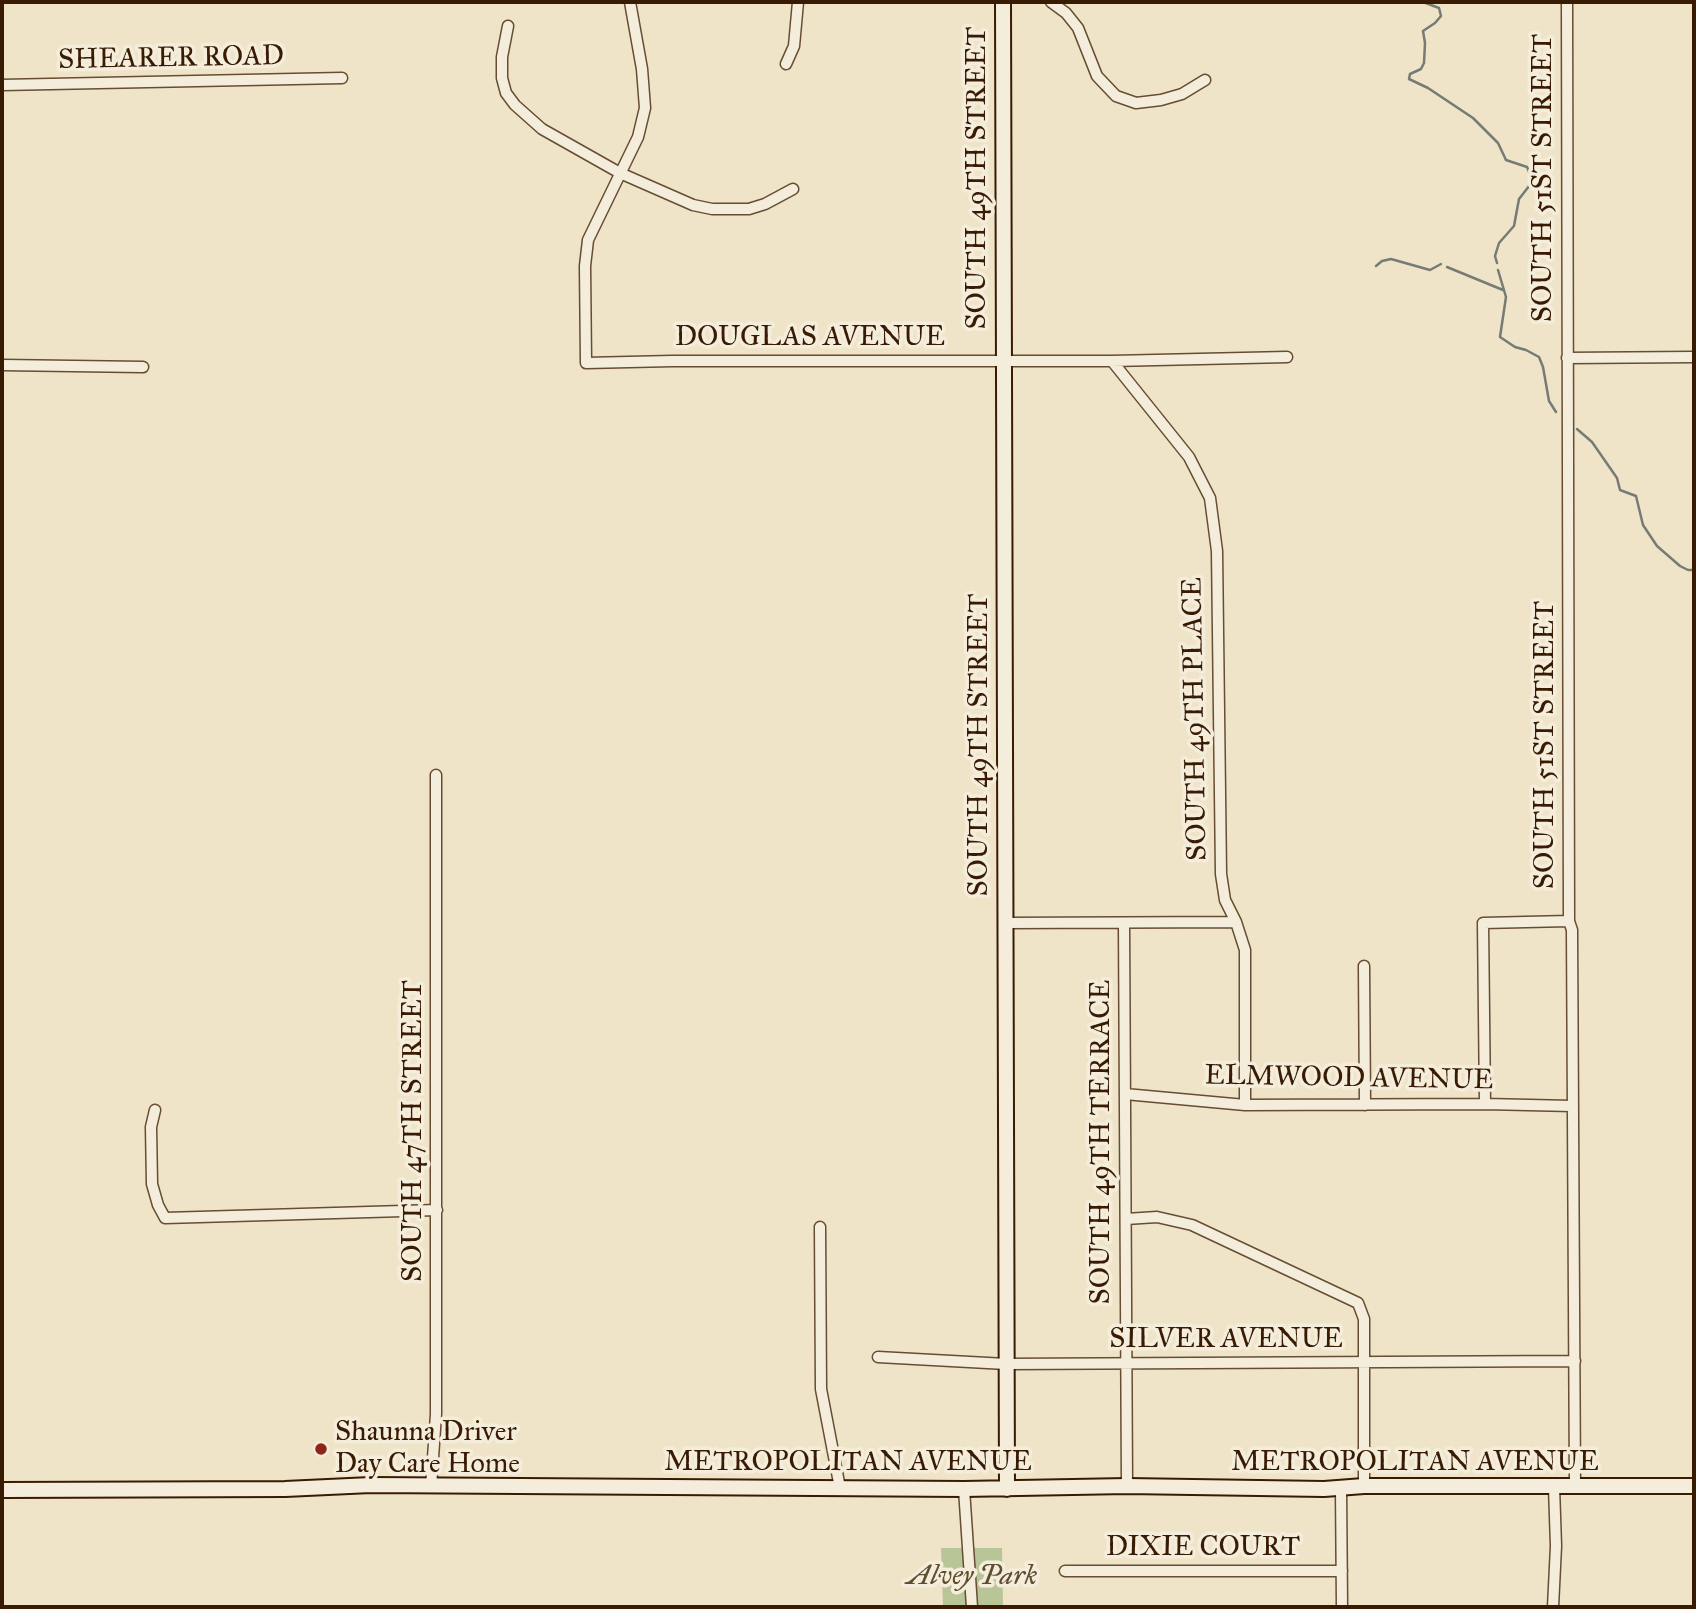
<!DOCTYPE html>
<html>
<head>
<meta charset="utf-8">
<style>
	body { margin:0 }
	#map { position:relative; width:1696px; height:1609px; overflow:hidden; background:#efe4c7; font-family:"IM FELL Great Primer",serif }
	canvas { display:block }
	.frame { position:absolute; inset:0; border:4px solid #381b02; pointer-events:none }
</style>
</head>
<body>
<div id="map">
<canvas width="1696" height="1609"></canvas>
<div class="frame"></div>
</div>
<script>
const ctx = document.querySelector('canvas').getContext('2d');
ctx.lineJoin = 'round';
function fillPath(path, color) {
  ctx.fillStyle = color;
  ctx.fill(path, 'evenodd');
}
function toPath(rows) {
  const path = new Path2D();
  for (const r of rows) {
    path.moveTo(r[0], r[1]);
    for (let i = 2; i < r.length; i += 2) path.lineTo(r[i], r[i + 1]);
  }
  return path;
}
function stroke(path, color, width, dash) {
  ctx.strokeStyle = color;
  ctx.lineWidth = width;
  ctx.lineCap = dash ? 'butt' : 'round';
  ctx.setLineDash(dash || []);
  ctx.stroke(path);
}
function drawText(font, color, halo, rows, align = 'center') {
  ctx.font = font + ' "IM FELL Great Primer",serif';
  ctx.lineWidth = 7;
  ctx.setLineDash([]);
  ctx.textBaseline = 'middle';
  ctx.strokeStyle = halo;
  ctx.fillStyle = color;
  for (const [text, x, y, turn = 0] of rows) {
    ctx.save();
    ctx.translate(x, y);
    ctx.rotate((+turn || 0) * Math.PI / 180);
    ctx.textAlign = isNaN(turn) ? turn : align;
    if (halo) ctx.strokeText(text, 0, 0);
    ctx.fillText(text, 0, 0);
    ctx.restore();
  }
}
fillPath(toPath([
	[941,1548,1002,1548,1003,1607,943,1607]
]), '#b7c597');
stroke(toPath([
	[1423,2,1439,8,1441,16,1435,23,1423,31,1425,43,1424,63,1421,69,1410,74,1409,79,1428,88,1473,118,1498,143,1506,160,1527,167,1533,181,1519,199,1514,226,1499,243,1495,256,1497,263],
	[1376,266,1382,261,1391,259,1430,270,1441,264],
	[1447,267,1503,290],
	[1498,270,1506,297,1500,337,1515,347,1526,350,1539,357,1543,367,1549,401,1556,412],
	[1577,429,1592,442,1617,478,1620,490,1636,496,1643,525,1657,546,1680,566,1688,570,1694,570]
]), '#767b75', 2.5);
const street = toPath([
	[630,2,642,69,645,108,638,137,588,240,585,266,586,363,672,361,1112,361,1287,357],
	[1051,2,1066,13,1078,28,1097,76,1116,96,1136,103,1161,100,1182,94,1205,80],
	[1567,2,1569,921,1572,930,1575,1487],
	[508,26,502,57,502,78,506,93,515,105,542,129,620,173,693,205,712,209,749,209,765,204,793,189],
	[786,64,794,46,798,2],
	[2,85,342,78],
	[1567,358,1694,357],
	[1112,361,1189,457,1210,498,1217,551,1221,874,1225,900,1236,922,1245,950,1245,1105],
	[2,365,143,367],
	[1005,923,1236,922],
	[1124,923,1127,1486],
	[1364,966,1365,1105],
	[1125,1094,1245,1105,1485,1104,1572,1106],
	[1485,1104,1483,923,1569,921],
	[155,1110,151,1127,152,1184,158,1205,165,1218,437,1210],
	[1126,1219,1157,1217,1192,1225,1358,1303,1364,1319,1364,1486],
	[820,1227,821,1389,840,1488],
	[878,1357,1006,1364,1575,1361],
	[431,1487,436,1414,436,775],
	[1341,1488,1342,1607],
	[964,1489,972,1607],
	[1065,1571,1342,1571],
	[1553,1607,1556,1546,1554,1487]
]);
const secondary = toPath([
	[1003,2,1007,1489],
	[2,1490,285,1489,371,1485,964,1489,1127,1486,1324,1489,1364,1486,1694,1486]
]);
stroke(street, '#664d33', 13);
stroke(secondary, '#381b02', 18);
stroke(street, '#f5eddb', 10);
stroke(secondary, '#f5eddb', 14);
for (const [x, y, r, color] of [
	[321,1449,7,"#8f2418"]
]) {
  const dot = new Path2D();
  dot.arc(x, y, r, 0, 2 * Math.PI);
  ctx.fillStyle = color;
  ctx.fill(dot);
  stroke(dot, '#f5eddb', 2.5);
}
drawText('28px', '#381b02', '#f5eddb', [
	["SHEARER ROAD",171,59,-1],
	["SOUTH 49TH STREET",978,178,-90],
	["SOUTH 51ST STREET",1544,178,-90],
	["DOUGLAS AVENUE",810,338],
	["SOUTH 49TH PLACE",1196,719,-91],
	["SOUTH 49TH STREET",980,745,-90],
	["SOUTH 51ST STREET",1546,745,-90],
	["ELMWOOD AVENUE",1349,1079,1],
	["SOUTH 47TH STREET",414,1131,-90],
	["SOUTH 49TH TERRACE",1102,1142,-90],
	["SILVER AVENUE",1226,1340],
	["METROPOLITAN AVENUE",848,1463],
	["METROPOLITAN AVENUE",1415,1463],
	["DIXIE COURT",1203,1548]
]);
drawText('28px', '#381b02', '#f5eddb', [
	["Shaunna Driver",335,1433],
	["Day Care Home",335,1465]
], 'left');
drawText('italic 28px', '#5e4e2f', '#f5eddb', [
	["Alvey Park",972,1577]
]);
</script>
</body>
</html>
